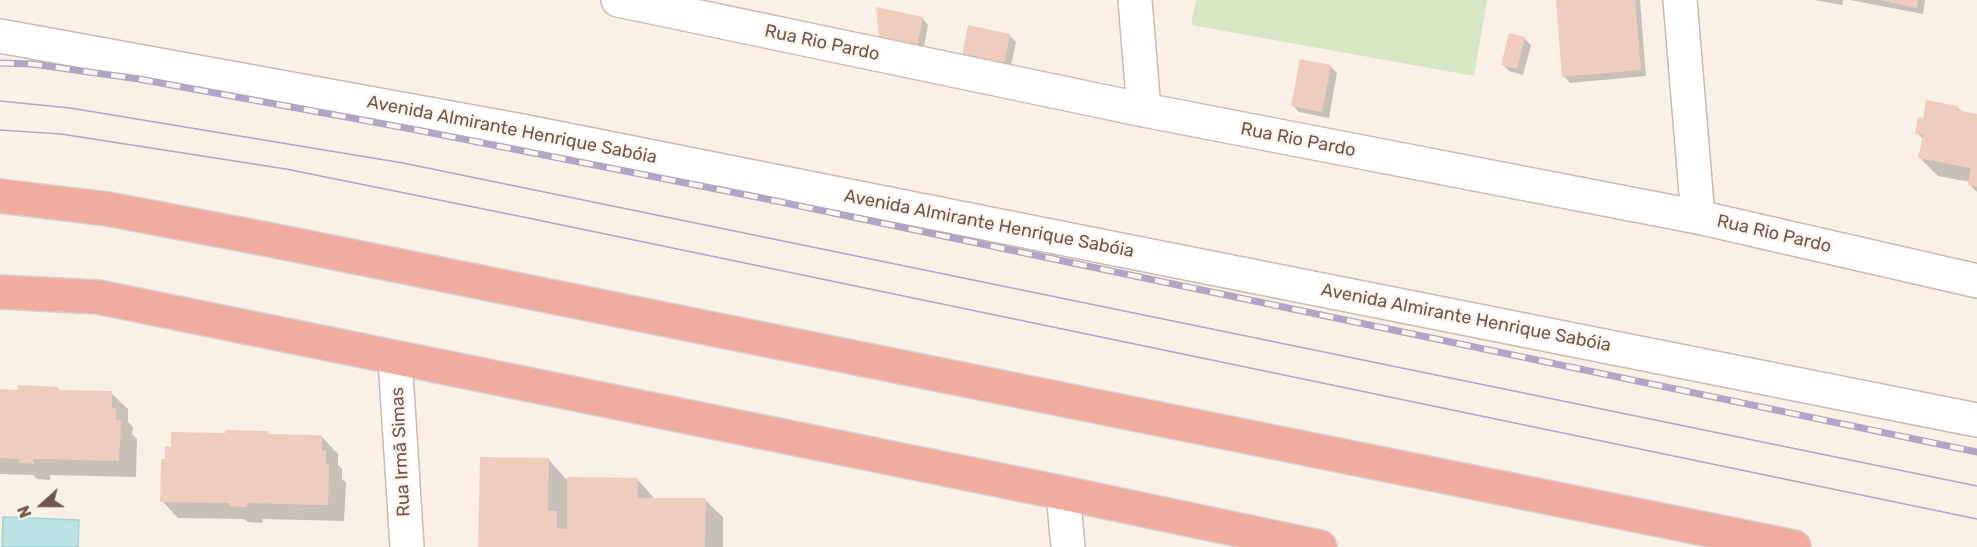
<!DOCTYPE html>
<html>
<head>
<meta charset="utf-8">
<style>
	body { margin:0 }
	#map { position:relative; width:1977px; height:547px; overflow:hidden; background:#fbf0e6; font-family:Rubik,sans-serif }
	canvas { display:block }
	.north { position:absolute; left:12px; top:475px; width:60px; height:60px; -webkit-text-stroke:4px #fef5ec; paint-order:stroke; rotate:249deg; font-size:16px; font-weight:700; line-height:24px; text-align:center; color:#72554c }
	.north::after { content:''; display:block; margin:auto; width:21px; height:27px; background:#72554c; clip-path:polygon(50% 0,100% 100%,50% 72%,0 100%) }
</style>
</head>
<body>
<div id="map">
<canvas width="1977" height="547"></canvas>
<div class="north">N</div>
</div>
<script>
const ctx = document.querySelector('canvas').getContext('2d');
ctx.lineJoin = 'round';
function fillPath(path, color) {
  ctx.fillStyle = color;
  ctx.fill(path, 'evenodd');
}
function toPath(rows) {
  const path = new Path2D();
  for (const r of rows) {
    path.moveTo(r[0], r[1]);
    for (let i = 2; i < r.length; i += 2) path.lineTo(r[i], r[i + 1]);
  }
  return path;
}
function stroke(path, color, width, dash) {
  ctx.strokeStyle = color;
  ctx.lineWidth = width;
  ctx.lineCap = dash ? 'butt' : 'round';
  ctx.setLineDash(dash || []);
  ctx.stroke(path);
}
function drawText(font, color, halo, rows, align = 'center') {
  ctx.font = font + ' Rubik,sans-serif';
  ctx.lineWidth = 5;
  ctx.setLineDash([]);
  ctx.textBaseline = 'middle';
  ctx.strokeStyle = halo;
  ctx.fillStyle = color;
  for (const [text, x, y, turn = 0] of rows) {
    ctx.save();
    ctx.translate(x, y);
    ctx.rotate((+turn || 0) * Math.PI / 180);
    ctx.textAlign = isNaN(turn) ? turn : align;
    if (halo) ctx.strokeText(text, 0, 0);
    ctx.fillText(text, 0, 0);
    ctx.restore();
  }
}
fillPath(toPath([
	[1196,0,1487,0,1474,76,1191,25]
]), '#d7e7c5');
const water = toPath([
	[3,517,79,520,78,547,2,547,3,517]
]);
fillPath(water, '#bbe2e3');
stroke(water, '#a2d2d4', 1.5);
fillPath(toPath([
	[1557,0,1640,0,1646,76,1570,83,1564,76],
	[1814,0,1843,0,1842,5],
	[1850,0,1925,0,1923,14],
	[922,18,928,25,923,53,887,45],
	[969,26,1009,35,1016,42,1010,70],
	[1524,38,1531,45,1523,75,1509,71,1503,65],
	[1330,66,1337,73,1329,118,1299,112,1293,106],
	[1958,108,1963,112,1977,115,1977,192,1970,185,1970,182,1938,176,1920,158,1923,139,1917,133,1924,120],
	[58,388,61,391,111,393,128,409,128,422,133,427,132,434,137,439,136,477,50,475,50,480,37,479,33,475,0,474,0,391],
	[267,432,270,435,322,437,338,454,338,465,342,469,342,479,346,483,344,521,263,519,262,523,248,522,244,519,178,518,162,501,167,460,172,448,226,434],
	[549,460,566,479,637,479,655,499,705,500,723,517,723,547,480,547]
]), '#0003');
fillPath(toPath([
	[1556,0,1635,0,1641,70,1562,77],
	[1880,0,1918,0,1917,8],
	[876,7,923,17,917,47,879,39],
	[968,25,1010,34,1004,65,962,56],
	[1509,33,1525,37,1517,69,1501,65],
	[1300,59,1331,65,1322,112,1291,106],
	[1926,100,1958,106,1957,110,1977,114,1977,187,1968,185,1971,168,1918,158,1923,135,1915,134,1918,117,1923,118],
	[18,385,58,387,59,390,112,391,112,408,117,409,116,420,121,421,119,461,34,459,34,464,19,463,19,459,0,458,0,389,18,390],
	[225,430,267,431,268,434,322,435,322,451,326,451,326,464,329,465,328,505,247,503,246,507,229,506,229,503,160,502,161,459,165,459,165,446,171,447,171,432,225,433],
	[480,457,549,458,548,511,557,511,557,528,567,529,567,477,638,478,637,498,706,498,705,547,478,547]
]), '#eecdbf');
const street = toPath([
	[618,0,1144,110,1698,217,1977,281],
	[1135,0,1144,110],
	[1680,0,1698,217],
	[0,36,522,131,1977,420],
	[395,358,407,547],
	[1063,493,1068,547]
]);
const highway = toPath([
	[0,196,108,209,271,240,1794,547],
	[0,292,98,297,1063,493,1320,547]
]);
stroke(street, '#ceb9af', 36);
stroke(highway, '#d8cfcd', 36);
stroke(street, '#fff', 33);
stroke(highway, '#f1aca0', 33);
stroke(toPath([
	[0,101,70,108,403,163,1977,486],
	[0,130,61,134,286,169,533,219,1977,519]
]), '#b2a5c4', 1.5);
const rail = toPath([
	[0,63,32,64,139,79,417,130,757,197,1977,452]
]);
stroke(rail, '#b2a5c4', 7);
stroke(rail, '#fef5ec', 4.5, [14]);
drawText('18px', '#72554c', '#fef5ec', [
	["Rua Rio Pardo",822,43,12],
	["Avenida Almirante Henrique Sabóia",512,130,11],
	["Rua Rio Pardo",1298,140,11],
	["Avenida Almirante Henrique Sabóia",989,224,11],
	["Rua Rio Pardo",1774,234,13],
	["Avenida Almirante Henrique Sabóia",1466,318,11],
	["Rua Irmã Simas",401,452,-93]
]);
</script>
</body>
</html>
